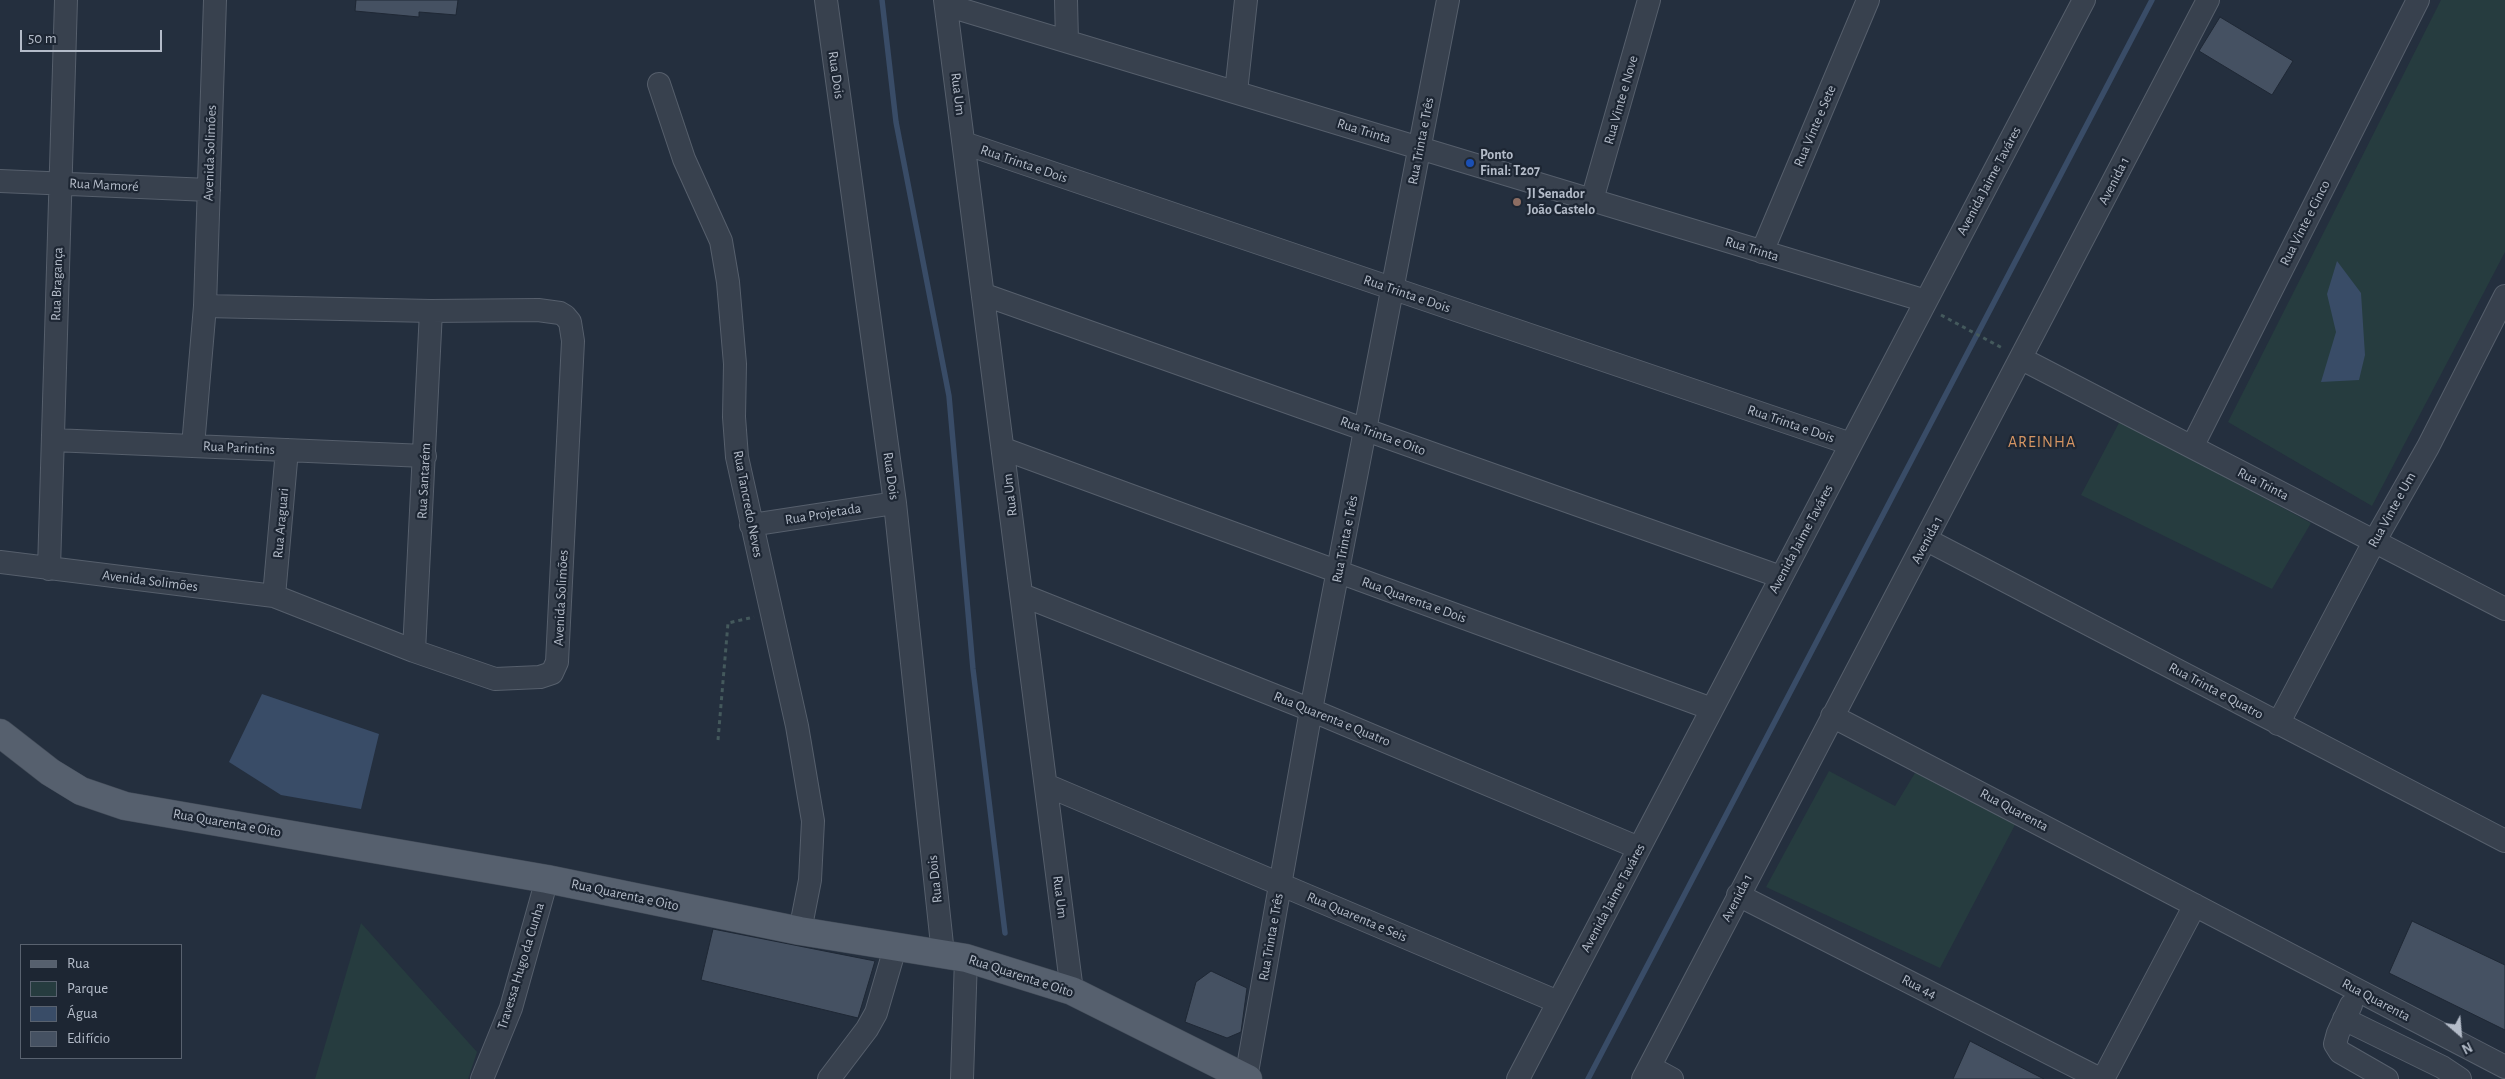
<!DOCTYPE html>
<html>
<head>
<meta charset="utf-8">
<style>
	body { margin:0 }
	#map { position:relative; width:2505px; height:1079px; overflow:hidden; background:#242f3e; font-family:"Alegreya Sans",sans-serif }
	canvas { display:block }
	.legend { position:absolute; left:20px; top:944px; width:162px; height:115px; box-sizing:border-box; background:#1d2633; border:1px solid #59626f; margin:0; padding:6px 9px; list-style:none; font-size:15px; color:#b4bcc9 }
	.legend li { display:flex; align-items:center; gap:10px; height:25px }
	.legend b { width:25px; border:1px solid #59626f }
	.north { position:absolute; left:2435px; top:1009px; width:50px; height:50px; -webkit-text-stroke:4px #1d2633; paint-order:stroke; rotate:153deg; font-size:14px; font-weight:700; line-height:20px; text-align:center; color:#b4bcc9 }
	.north::after { content:''; display:block; margin:auto; width:18px; height:22px; background:#b4bcc9; clip-path:polygon(50% 0,100% 100%,50% 72%,0 100%) }
	.scale { position:absolute; left:20px; top:30px; width:142px; height:22px; box-sizing:border-box; border:2px solid #b4bcc9; border-top:0; padding-left:6px; font-size:15px; line-height:18px; white-space:nowrap; color:#b4bcc9; -webkit-text-stroke:4px #1d2633; paint-order:stroke }
</style>
</head>
<body>
<div id="map">
<canvas width="2505" height="1079"></canvas>
<ul class="legend">
<li><b style="height:6px;background:#56606e"></b>Rua</li>
<li><b style="height:14px;background:#263c3f"></b>Parque</li>
<li><b style="height:14px;background:#394c67"></b>Água</li>
<li><b style="height:14px;background:#455162"></b>Edifício</li>
</ul>
<div class="north">N</div>
<div class="scale">50 m</div>
</div>
<script>
const ctx = document.querySelector('canvas').getContext('2d');
ctx.lineJoin = 'round';
function fillPath(path, color) {
  ctx.fillStyle = color;
  ctx.fill(path, 'evenodd');
}
function toPath(rows) {
  const path = new Path2D();
  for (const r of rows) {
    path.moveTo(r[0], r[1]);
    for (let i = 2; i < r.length; i += 2) path.lineTo(r[i], r[i + 1]);
  }
  return path;
}
function stroke(path, color, width, dash) {
  ctx.strokeStyle = color;
  ctx.lineWidth = width;
  ctx.lineCap = dash ? 'butt' : 'round';
  ctx.setLineDash(dash || []);
  ctx.stroke(path);
}
function drawText(font, color, halo, rows, align = 'center') {
  ctx.font = font + ' "Alegreya Sans",sans-serif';
  ctx.lineWidth = 4.5;
  ctx.setLineDash([]);
  ctx.textBaseline = 'middle';
  ctx.strokeStyle = halo;
  ctx.fillStyle = color;
  for (const [text, x, y, turn = 0] of rows) {
    ctx.save();
    ctx.translate(x, y);
    ctx.rotate((+turn || 0) * Math.PI / 180);
    ctx.textAlign = isNaN(turn) ? turn : align;
    if (halo) ctx.strokeText(text, 0, 0);
    ctx.fillText(text, 0, 0);
    ctx.restore();
  }
}
fillPath(toPath([
	[2441,0,2505,0,2505,252,2372,506,2228,422],
	[2120,421,2311,523,2272,589,2081,495],
	[1829,771,1895,806,1915,773,2017,821,1940,968,1766,887],
	[361,923,477,1052,468,1079,315,1079]
]), '#263c3f');
fillPath(toPath([
	[2337,261,2361,293,2365,355,2359,380,2321,382,2336,332,2327,294],
	[262,694,379,734,361,809,281,795,229,762]
]), '#394c67');
stroke(toPath([
	[882,0,896,122,949,396,973,669,1005,933],
	[1588,1079,2152,0]
]), '#394c67', 5.5);
const building = toPath([
	[356,0,458,0,456,15,419,12,419,17,355,11,356,0],
	[2220,17,2293,61,2272,95,2199,51,2220,17],
	[2412,921,2505,965,2505,1030,2389,973,2412,921],
	[713,929,875,961,858,1018,701,980,713,929],
	[1211,971,1247,988,1241,1032,1227,1038,1185,1022,1196,982,1211,971],
	[1970,1041,2044,1079,1953,1079,1970,1041]
]);
fillPath(building, '#455162');
stroke(building, '#1f2835', 1);
const minor = toPath([
	[826,0,895,503,943,954],
	[945,0,1072,991],
	[1066,0,1067,41],
	[946,5,1926,301],
	[659,84,684,159,721,241,728,282,735,364,734,417,737,457,797,726,813,821,810,880,800,931],
	[1236,92,1246,0],
	[964,143,1851,444],
	[0,181,209,190],
	[1592,200,1649,0],
	[1762,252,1868,0],
	[985,295,1781,577],
	[2022,359,2505,609],
	[53,440,425,456],
	[193,446,205,306,215,0],
	[2192,447,2418,0],
	[1004,449,1712,709],
	[751,525,895,503],
	[1927,540,2505,841],
	[0,562,274,596,414,651,495,679,540,677,552,673,557,662,573,341,570,322,565,316,560,313,538,310,431,311,205,306],
	[49,569,66,0],
	[1022,595,1311,710,1639,848],
	[274,596,287,450],
	[414,651,431,311],
	[1832,716,2505,1067],
	[2278,724,2374,542,2428,447,2505,296],
	[1046,785,1558,1002],
	[1738,895,2100,1079],
	[2351,1005,2338,1033,2335,1044,2340,1052,2387,1079],
	[2344,1019,2442,1067,2460,1079],
	[1650,1067,1672,1079],
	[1246,1078,1311,710,1448,0],
	[482,1079,511,1008,547,879],
	[829,1079,867,1029,876,1013,895,948],
	[962,1079,966,958],
	[1518,1079,2084,0],
	[1643,1079,2208,0],
	[2103,1079,2195,905]
]);
const major = toPath([
	[0,733,50,772,81,791,125,806,547,879,800,931,966,958,1072,991,1248,1079]
]);
stroke(minor, '#565f6c', 24);
stroke(major, '#414a57', 29);
stroke(toPath([
	[1941,315,2004,349],
	[718,740,728,623,754,617]
]), '#44595c', 3, [4, 4]);
stroke(minor, '#38414e', 22);
stroke(major, '#56606e', 28);
for (const [x, y, r, color] of [
	[1470,163,5,"#1a4fb4"],
	[1517,202,5,"#8d6e63"]
]) {
  const dot = new Path2D();
  dot.arc(x, y, r, 0, 2 * Math.PI);
  ctx.fillStyle = color;
  ctx.fill(dot);
  stroke(dot, '#1d2633', 2);
}
drawText('14px', '#b4bcc9', '#1d2633', [
	["Rua Dois",836,75,82],
	["Rua Um",958,94,83],
	["Rua Vinte e Nove",1621,100,-74],
	["Rua Vinte e Sete",1815,126,-67],
	["Rua Trinta",1364,131,17],
	["Rua Trinta e Três",1421,141,-79],
	["Avenida Solimões",210,153,-88],
	["Rua Trinta e Dois",1024,164,19],
	["Avenida Jaime Taváres",1989,181,-62],
	["Avenida 1",2114,181,-63],
	["Rua Mamoré",104,185,3],
	["Rua Vinte e Cinco",2305,223,-63],
	["Rua Trinta",1752,249,17],
	["Rua Bragança",57,284,-88],
	["Rua Trinta e Dois",1407,294,19],
	["Rua Trinta e Dois",1791,424,19],
	["Rua Trinta e Oito",1383,436,20],
	["Rua Parintins",239,448,3],
	["Rua Dois",891,476,82],
	["Rua Santarém",424,481,-87],
	["Rua Trinta",2263,484,27],
	["Rua Um",1010,495,-97],
	["Rua Tancredo Neves",748,504,79],
	["Rua Vinte e Um",2392,510,-61],
	["Rua Projetada",823,514,-9],
	["Rua Araguari",281,523,-85],
	["Rua Trinta e Três",1345,539,-79],
	["Avenida Jaime Taváres",1801,539,-62],
	["Avenida 1",1927,540,-62],
	["Avenida Solimões",150,581,7],
	["Avenida Solimões",561,598,-87],
	["Rua Quarenta e Dois",1414,600,20],
	["Rua Trinta e Quatro",2216,691,28],
	["Rua Quarenta e Quatro",1332,719,22],
	["Rua Quarenta",2014,810,28],
	["Rua Quarenta e Oito",227,823,10],
	["Rua Dois",935,879,-96],
	["Rua Quarenta e Oito",625,895,12],
	["Rua Um",1060,897,83],
	["Avenida Jaime Taváres",1613,898,-62],
	["Avenida 1",1737,898,-63],
	["Rua Quarenta e Seis",1357,917,23],
	["Rua Trinta e Três",1271,937,-80],
	["Travessa Hugo da Cunha",521,966,-73],
	["Rua Quarenta e Oito",1021,976,18],
	["Rua 44",1919,987,27],
	["Rua Quarenta",2376,1000,28]
]);
drawText('bold 14px', '#b4bcc9', '#1d2633', [
	["Ponto",1480,155],
	["Final: T207",1480,171],
	["JI Senador",1527,194],
	["João Castelo",1527,210]
], 'left');
ctx.letterSpacing = '1px';
drawText('16px', '#d59563', '#1d2633', [
	["AREINHA",2042,442]
]);
ctx.letterSpacing = '0px';
</script>
</body>
</html>
